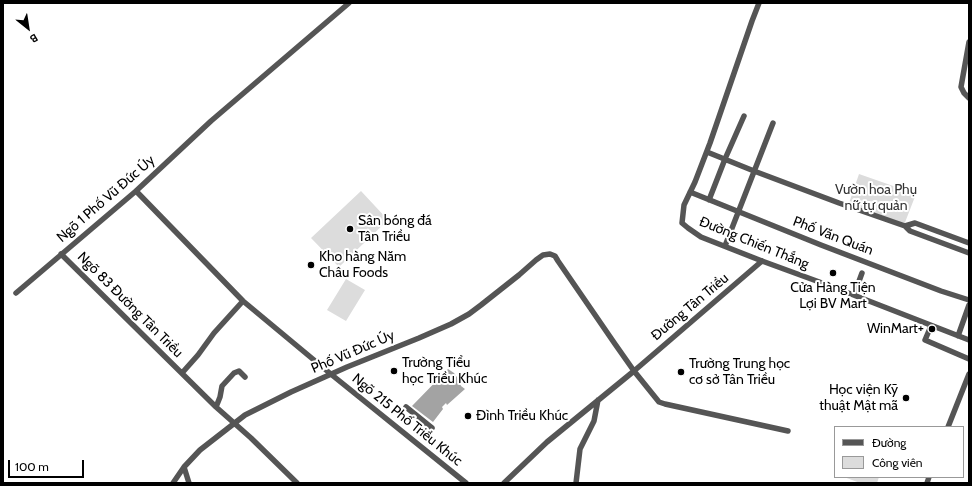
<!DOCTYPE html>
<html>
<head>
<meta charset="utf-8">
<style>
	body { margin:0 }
	#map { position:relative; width:972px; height:486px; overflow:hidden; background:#fff; font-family:Cabin,sans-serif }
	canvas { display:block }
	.frame { position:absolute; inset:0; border:4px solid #000; pointer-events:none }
	.legend { position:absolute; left:834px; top:426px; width:130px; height:52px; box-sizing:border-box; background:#fff; border:1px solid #999; margin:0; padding:5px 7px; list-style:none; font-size:12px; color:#000 }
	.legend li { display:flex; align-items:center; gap:8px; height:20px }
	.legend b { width:20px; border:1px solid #999 }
	.north { position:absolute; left:8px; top:8px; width:40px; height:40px; -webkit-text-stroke:3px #fff; paint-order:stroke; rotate:150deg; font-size:11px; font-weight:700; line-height:16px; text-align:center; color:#000 }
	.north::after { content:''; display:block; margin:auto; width:14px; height:18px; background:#000; clip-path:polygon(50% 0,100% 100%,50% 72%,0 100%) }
	.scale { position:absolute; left:8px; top:460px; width:76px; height:18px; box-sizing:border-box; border:2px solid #000; border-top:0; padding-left:5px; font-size:12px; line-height:14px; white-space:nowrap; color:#000; -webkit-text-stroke:3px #fff; paint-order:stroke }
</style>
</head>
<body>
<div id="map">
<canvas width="972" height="486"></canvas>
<div class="frame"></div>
<ul class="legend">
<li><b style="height:5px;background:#555"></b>Đường</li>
<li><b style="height:11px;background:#dcdcdc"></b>Công viên</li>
</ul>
<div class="north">B</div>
<div class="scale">100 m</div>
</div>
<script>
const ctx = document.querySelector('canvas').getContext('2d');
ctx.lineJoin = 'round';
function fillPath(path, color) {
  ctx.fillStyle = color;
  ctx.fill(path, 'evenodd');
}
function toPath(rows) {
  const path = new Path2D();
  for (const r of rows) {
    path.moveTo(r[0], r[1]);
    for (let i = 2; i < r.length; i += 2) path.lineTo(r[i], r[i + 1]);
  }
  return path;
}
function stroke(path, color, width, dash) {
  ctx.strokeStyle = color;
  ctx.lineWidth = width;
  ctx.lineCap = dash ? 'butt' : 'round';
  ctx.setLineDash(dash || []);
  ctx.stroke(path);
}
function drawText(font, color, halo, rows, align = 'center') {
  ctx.font = font + ' Cabin,sans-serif';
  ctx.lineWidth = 4;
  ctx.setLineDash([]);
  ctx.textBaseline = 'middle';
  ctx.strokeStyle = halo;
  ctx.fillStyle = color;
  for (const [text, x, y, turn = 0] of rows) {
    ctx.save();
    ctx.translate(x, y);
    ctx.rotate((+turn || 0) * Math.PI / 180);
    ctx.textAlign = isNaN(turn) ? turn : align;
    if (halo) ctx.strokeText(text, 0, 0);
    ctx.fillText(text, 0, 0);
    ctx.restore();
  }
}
fillPath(toPath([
	[859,174,916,194,904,225,848,206],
	[361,191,388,220,339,267,311,238],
	[346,279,365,290,346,321,327,310],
	[844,477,879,477,877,483,860,483]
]), '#dcdcdc');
fillPath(toPath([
	[448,369,454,373,459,380,461,386,465,389,447,405,446,403,442,407,443,409,433,422,412,406]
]), '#a3a3a3');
stroke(toPath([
	[759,3,752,21,710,143,695,182,684,205,682,223,688,228,701,237,762,261,833,287,969,340],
	[969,42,961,87,964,93,969,98],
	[707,152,754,171,839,203,905,226,910,231,969,253],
	[136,191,243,301,332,375,466,483],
	[690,192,821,245,941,291,969,300],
	[709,200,725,159,744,116],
	[905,226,915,223,969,243],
	[725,246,773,123],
	[61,254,216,407,251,438,297,483],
	[16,293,136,191,211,121,349,3],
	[854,295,862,273],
	[931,326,925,340,969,359],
	[958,336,969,305],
	[182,373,198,355,214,333,243,301],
	[216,407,220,397,222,386,234,373,239,371,245,377],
	[406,407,432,428],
	[948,427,969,374],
	[184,467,189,483],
	[173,483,184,467,200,450,245,415,291,392,347,367,419,338,451,324,469,314,481,305,519,275,536,260,543,255,550,254,555,256,558,261,615,344,634,371,659,402,665,404,788,431],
	[504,483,547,442,634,371,762,261],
	[576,483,580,449,594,421,598,400],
	[927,483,929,477]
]), '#555', 5.5);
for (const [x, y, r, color] of [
	[350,229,4,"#000"],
	[311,265,4,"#000"],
	[833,273,4,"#000"],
	[932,329,4,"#000"],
	[394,371,4,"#000"],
	[681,372,4,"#000"],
	[906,398,4,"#000"],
	[468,416,4,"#000"]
]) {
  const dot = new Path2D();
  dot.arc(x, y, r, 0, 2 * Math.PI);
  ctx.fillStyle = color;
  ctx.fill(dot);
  stroke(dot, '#fff', 1.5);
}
drawText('14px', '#333', '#fff', [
	["Vườn hoa Phụ",876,190],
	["nữ tự quản",876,206]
]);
drawText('14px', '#000', '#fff', [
	["Ngõ 1 Phố Vũ Đức Úy",106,199,-41],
	["Phố Văn Quán",833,236,21],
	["Đường Chiến Thắng",754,243,22],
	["Ngõ 83 Đường Tân Triều",130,305,45],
	["Đường Tân Triều",690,307,-40],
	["Phố Vũ Đức Úy",353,352,-23],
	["Ngõ 215 Phố Triều Khúc",407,420,39]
]);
drawText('14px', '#000', '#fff', [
	["Sân bóng đá",358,221],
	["Tân Triều",358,237],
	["Kho hàng Năm",319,257],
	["Châu Foods",319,273],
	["Cửa Hàng Tiện",833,288,"center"],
	["Lợi BV Mart",833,304,"center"],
	["WinMart+",924,329,"right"],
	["Trường Tiểu",402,363],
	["học Triều Khúc",402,379],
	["Trường Trung học",689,364],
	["cơ sở Tân Triều",689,380],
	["Học viện Kỹ",898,390,"right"],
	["thuật Mật mã",898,406,"right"],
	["Đình Triều Khúc",476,416]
], 'left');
</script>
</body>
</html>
